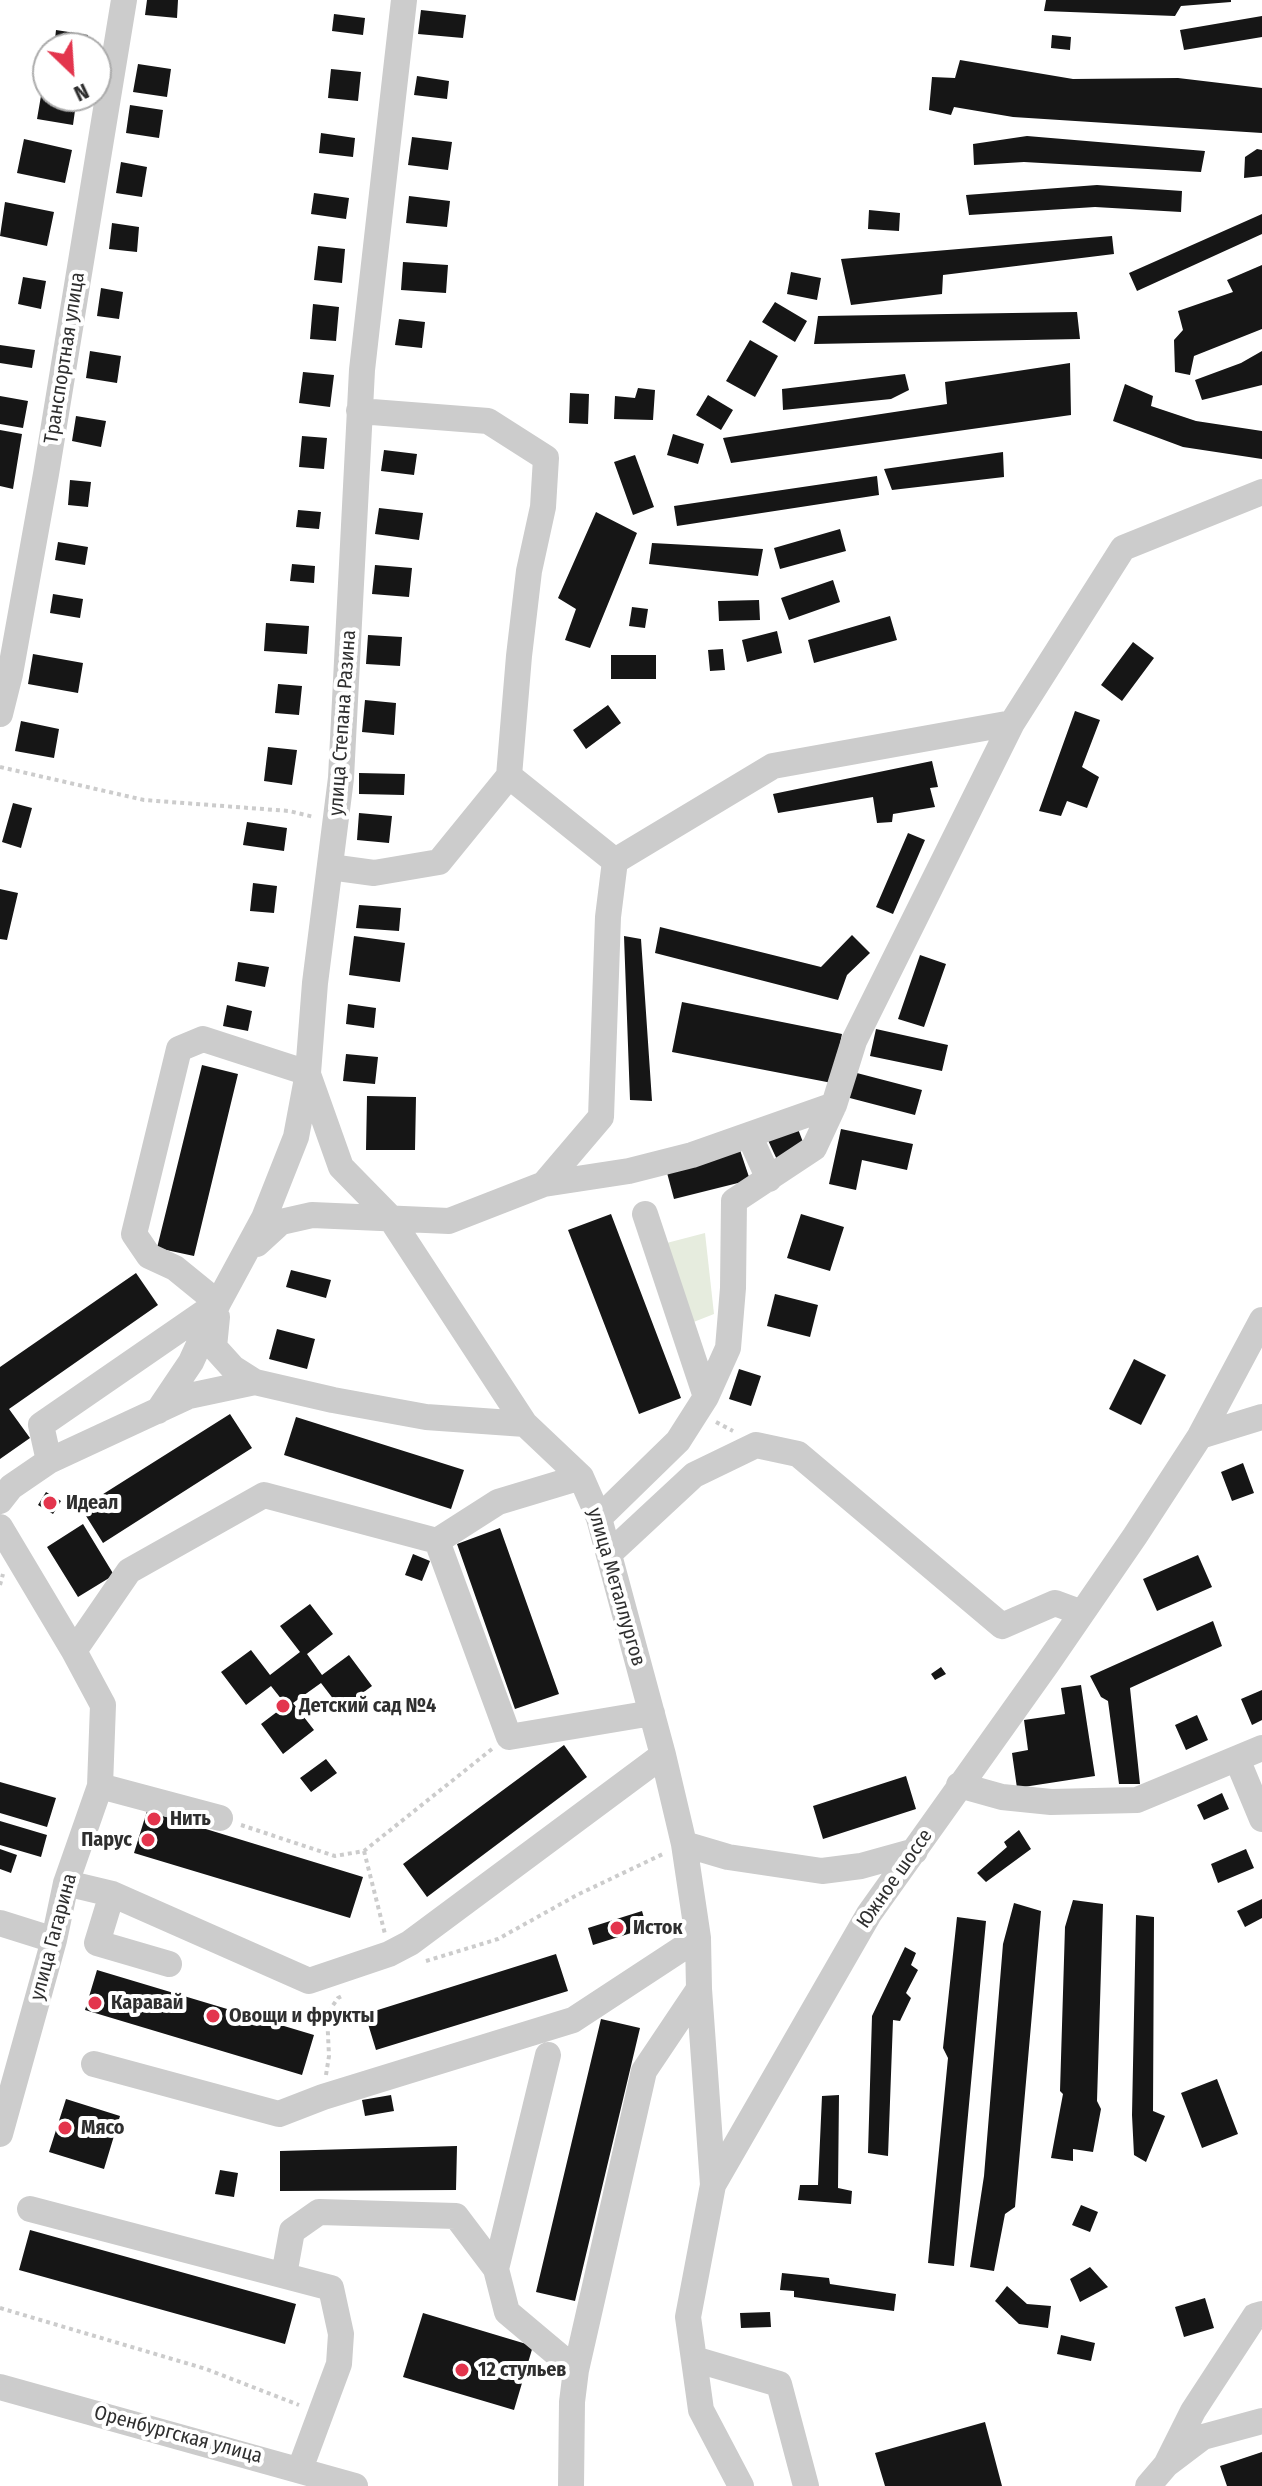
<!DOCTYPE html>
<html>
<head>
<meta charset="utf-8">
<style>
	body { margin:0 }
	#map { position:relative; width:1262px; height:2486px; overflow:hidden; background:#fff; font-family:"Fira Sans Condensed",sans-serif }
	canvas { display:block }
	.north { position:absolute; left:32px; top:32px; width:80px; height:80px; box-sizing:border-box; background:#fff; border:2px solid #acacac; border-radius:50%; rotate:155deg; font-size:22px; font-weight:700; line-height:32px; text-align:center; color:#2f2f2f }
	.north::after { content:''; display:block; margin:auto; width:28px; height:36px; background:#e3354d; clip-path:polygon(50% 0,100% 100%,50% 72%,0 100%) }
</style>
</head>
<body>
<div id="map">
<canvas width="1262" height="2486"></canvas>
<div class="north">N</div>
</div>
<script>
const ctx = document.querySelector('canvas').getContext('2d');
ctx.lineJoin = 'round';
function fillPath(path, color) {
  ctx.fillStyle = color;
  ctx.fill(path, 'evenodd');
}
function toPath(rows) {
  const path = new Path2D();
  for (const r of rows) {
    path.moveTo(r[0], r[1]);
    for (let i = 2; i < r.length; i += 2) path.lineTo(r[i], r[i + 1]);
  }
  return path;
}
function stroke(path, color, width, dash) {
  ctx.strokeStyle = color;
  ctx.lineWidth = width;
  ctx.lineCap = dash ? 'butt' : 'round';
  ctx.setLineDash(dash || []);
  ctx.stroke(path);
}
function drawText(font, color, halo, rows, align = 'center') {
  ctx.font = font + ' "Fira Sans Condensed",sans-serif';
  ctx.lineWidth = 8;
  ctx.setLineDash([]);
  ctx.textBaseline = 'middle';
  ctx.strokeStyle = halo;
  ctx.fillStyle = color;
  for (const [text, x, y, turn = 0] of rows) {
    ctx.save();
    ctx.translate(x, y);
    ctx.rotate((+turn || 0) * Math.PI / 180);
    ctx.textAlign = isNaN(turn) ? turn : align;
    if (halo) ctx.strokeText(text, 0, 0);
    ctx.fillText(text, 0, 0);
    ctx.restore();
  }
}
fillPath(toPath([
	[705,1233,714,1314,686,1325,659,1245]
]), '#e6ecde');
fillPath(toPath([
	[147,0,178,0,177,18,145,15],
	[1046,0,1231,0,1231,2,1181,6,1175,16,1044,11],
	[421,10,466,15,463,38,418,34],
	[334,14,365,18,363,35,332,31],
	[1262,16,1262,37,1184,50,1180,30],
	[56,30,88,35,86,48,54,48],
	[1052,35,1071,37,1070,50,1051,48],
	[960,60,1073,79,1178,78,1262,88,1262,133,1013,117,954,107,951,115,929,110,932,77,955,78],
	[138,64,171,69,167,97,133,92],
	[331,69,361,72,358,101,328,98],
	[417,76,449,81,447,99,414,95],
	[42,90,48,91,48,96,77,96,73,125,37,119],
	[130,105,163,110,159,138,126,133],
	[321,133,355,138,353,157,319,153],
	[1027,136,1205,151,1201,172,1024,162,974,165,973,144],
	[412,137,452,142,448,170,408,165],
	[24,139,72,150,65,183,17,173],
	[1257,149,1262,150,1262,176,1244,178,1245,157],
	[121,162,147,167,142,197,116,193],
	[1097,185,1182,191,1181,212,1095,207,969,215,966,195],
	[314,193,349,198,346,219,311,214],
	[409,196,450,201,447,227,406,223],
	[5,202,54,212,47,246,0,236],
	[869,210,900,213,899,231,868,229],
	[1262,214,1262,234,1137,291,1129,273],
	[112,223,139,227,137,252,109,249],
	[1112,236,1114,254,943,275,942,294,851,305,841,259],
	[318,246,345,249,342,283,314,280],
	[403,262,448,265,446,293,401,290],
	[1262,265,1262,329,1194,356,1190,375,1175,372,1174,340,1183,330,1178,311,1233,292,1227,280],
	[791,272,821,278,817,300,787,294],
	[23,277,46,281,41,309,18,304],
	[101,288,123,292,119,319,97,316],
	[775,302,807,321,795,342,762,322],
	[313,304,339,307,336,341,310,339],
	[1077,312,1080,339,814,344,818,316],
	[399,319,425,322,422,348,395,345],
	[750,340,778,356,755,397,726,381],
	[0,345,35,350,32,368,0,363],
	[90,351,121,356,117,383,86,378],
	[1262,351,1262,385,1202,400,1195,380,1241,363],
	[1070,363,1071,415,731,463,723,438,947,404,945,382],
	[303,372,334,375,330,407,299,403],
	[905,374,909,390,891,399,783,410,782,389],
	[1125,384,1153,396,1151,406,1196,421,1262,431,1262,459,1183,447,1113,421],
	[638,388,655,390,653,420,614,419,615,396,635,398],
	[570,393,589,394,588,424,569,423],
	[708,395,733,410,721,430,696,415],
	[0,396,28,401,23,428,0,424],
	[76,416,106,421,101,447,72,441],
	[0,430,22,434,13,489,0,486],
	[673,434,704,444,698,464,667,455],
	[302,436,327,438,324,469,299,467],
	[384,450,417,454,414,475,381,471],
	[1003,452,1004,477,892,490,884,469],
	[635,455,654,507,633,515,614,462],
	[877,476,879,495,677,526,674,506],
	[70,480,91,482,88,507,68,505],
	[379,508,423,513,419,540,375,534],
	[298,510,321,512,319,529,296,527],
	[596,512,637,533,590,648,565,640,576,609,558,598],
	[840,529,846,551,780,569,774,548],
	[58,542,88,547,85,565,55,560],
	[652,543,763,549,758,576,649,564],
	[292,564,315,566,314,583,290,581],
	[375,565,412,568,409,597,372,594],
	[833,580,840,602,789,620,781,598],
	[53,594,83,599,80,618,50,613],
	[759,600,760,620,719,621,718,601],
	[632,607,648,609,645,628,629,626],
	[890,616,897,640,814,663,808,640],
	[266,623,309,626,307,654,264,651],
	[777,631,782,653,747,662,742,640],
	[368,635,402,637,400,666,366,664],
	[1133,642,1154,658,1122,701,1101,685],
	[723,649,725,670,710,671,708,650],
	[33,654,83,663,78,693,28,684],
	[611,655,656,655,656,679,611,679],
	[278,684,302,686,299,715,275,713],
	[365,700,396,703,394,735,362,732],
	[608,705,621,723,586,749,573,730],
	[1075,711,1100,720,1082,767,1099,777,1087,808,1067,801,1061,816,1039,811],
	[21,721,59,729,54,758,15,751],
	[268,747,297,750,292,785,264,781],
	[932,761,938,787,930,788,935,807,893,814,892,822,877,823,873,797,778,813,773,794],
	[359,773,405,774,404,795,359,794],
	[13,803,32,808,21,848,2,842],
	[359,813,392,816,389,843,357,840],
	[247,822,287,828,284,851,243,845],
	[908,833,925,840,893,914,876,907],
	[253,883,277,886,274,913,250,911],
	[0,889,18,893,7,940,0,939],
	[359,905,401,908,399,931,356,928],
	[660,927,821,967,852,935,870,953,847,975,838,1000,655,953],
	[354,936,405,943,400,982,349,975],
	[624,936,641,939,652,1101,630,1100],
	[920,955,946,964,924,1027,898,1019],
	[238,962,269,967,265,987,235,981],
	[682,1002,842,1034,832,1083,672,1052],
	[348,1004,376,1008,374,1028,346,1024],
	[227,1005,252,1011,248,1031,223,1026],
	[876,1029,948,1045,942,1071,870,1056],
	[346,1054,378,1057,375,1084,343,1081],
	[202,1065,238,1074,194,1256,157,1248],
	[853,1072,922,1090,915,1115,846,1097],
	[367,1096,416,1097,415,1150,366,1150],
	[798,1129,806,1150,780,1166,766,1136],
	[841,1129,913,1144,907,1170,862,1160,856,1190,829,1184],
	[740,1150,750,1180,674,1199,666,1169],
	[611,1214,681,1398,639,1414,568,1230],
	[801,1214,844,1227,830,1271,787,1258],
	[291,1270,331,1280,326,1298,286,1287],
	[136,1273,158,1305,9,1409,30,1438,0,1459,0,1367],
	[775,1294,818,1305,810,1337,767,1326],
	[277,1329,315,1339,307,1369,269,1359],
	[1134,1359,1166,1375,1141,1425,1109,1409],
	[739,1369,761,1376,751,1406,729,1399],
	[230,1414,252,1448,103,1543,81,1508],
	[296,1417,464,1470,451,1509,284,1455],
	[1243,1463,1254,1493,1232,1501,1221,1472],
	[46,1492,61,1501,53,1514,38,1505],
	[83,1524,114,1575,78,1597,47,1547],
	[500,1528,559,1694,515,1709,457,1544],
	[413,1554,430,1561,422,1581,405,1575],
	[1198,1555,1212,1587,1157,1611,1143,1579],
	[310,1604,333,1634,307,1654,322,1675,349,1655,372,1686,341,1709,321,1683,293,1703,314,1730,283,1754,261,1724,286,1705,271,1686,246,1705,221,1672,251,1650,270,1675,300,1652,280,1626],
	[1213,1621,1222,1646,1130,1688,1140,1784,1119,1784,1108,1701,1101,1697,1090,1676],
	[941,1667,946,1674,935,1680,931,1674],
	[1081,1685,1095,1776,1017,1788,1012,1753,1028,1750,1024,1720,1065,1714,1061,1688],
	[1262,1690,1262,1720,1252,1725,1241,1699],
	[1197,1715,1208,1740,1186,1750,1175,1725],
	[564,1745,587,1777,427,1897,403,1864],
	[326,1759,337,1773,311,1792,300,1778],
	[906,1776,916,1809,823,1839,813,1806],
	[0,1782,56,1798,47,1827,0,1813],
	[1222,1793,1229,1809,1204,1820,1197,1805],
	[147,1811,363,1877,350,1918,134,1853],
	[0,1821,47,1835,41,1857,0,1845],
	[1019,1830,1031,1849,986,1882,977,1873,1007,1847,1004,1842],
	[0,1849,17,1855,11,1873,0,1869],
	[1246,1849,1254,1868,1218,1883,1211,1864],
	[1262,1899,1262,1918,1245,1927,1237,1911],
	[1073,1900,1103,1904,1097,2101,1101,2109,1093,2152,1073,2149,1073,2161,1051,2158,1063,2094,1060,2091,1065,1927],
	[1014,1903,1041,1911,1015,2207,1005,2214,994,2271,970,2267,984,2176,1003,1944],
	[642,1911,647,1928,593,1945,588,1928],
	[1136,1915,1154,1917,1153,2111,1165,2116,1146,2162,1134,2155,1132,2115],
	[957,1917,986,1921,954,2266,928,2263,948,2058,943,2048],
	[905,1947,916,1953,911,1965,918,1970,906,1993,911,1998,900,2021,893,2020,888,2156,868,2153,872,2016],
	[556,1954,568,1991,376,2050,365,2014],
	[97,1970,314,2035,302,2075,85,2010],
	[601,2019,640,2028,575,2301,536,2292],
	[1217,2079,1238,2134,1202,2148,1181,2093],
	[391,2095,394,2111,365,2116,362,2100],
	[839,2095,838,2188,852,2191,851,2204,798,2200,800,2185,818,2185,822,2096],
	[66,2099,120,2116,104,2169,49,2152],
	[457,2146,456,2190,280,2191,280,2151],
	[220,2170,238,2173,234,2197,215,2194],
	[1081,2205,1098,2212,1090,2232,1072,2225],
	[30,2230,296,2304,285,2344,19,2270],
	[1090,2267,1108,2287,1080,2302,1070,2279],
	[782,2273,829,2278,830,2284,896,2294,894,2311,794,2297,794,2291,780,2290],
	[1007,2286,1027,2304,1051,2306,1048,2328,1019,2324,995,2301],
	[1205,2298,1214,2328,1184,2337,1175,2307],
	[770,2312,771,2327,741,2328,740,2313],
	[423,2313,533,2346,514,2410,403,2377],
	[1061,2335,1095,2343,1091,2361,1057,2354],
	[985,2422,1002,2486,885,2486,875,2453],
	[1262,2452,1262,2486,1227,2486,1220,2466]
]), '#161616');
stroke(toPath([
	[0,767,144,800,289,811,314,817],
	[716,1422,733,1431],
	[0,1585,3,1574],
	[241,1825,335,1856,364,1851,492,1749],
	[364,1851,385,1934],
	[426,1961,498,1939,577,1895,665,1853],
	[326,2075,329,2056,327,2014,338,1998,344,1995],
	[0,2308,206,2369,299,2405]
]), '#ccc', 4, [4, 4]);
stroke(toPath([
	[0,714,10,674,46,474,124,0],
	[509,776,615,861,773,766,1012,723],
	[330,867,374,873,439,862,509,776,519,656,529,571,543,507,546,458,488,421,359,411],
	[309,1077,341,1167,389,1216,525,1424,581,1477,599,1518,663,1755,684,1844,698,1938,699,1989,713,2185],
	[749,1135,769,1179],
	[544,1184,601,1117,608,917,615,861],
	[257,1244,281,1222,312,1215,449,1221,544,1184,629,1171,692,1155,834,1105,854,1041,1012,723,1123,548,1262,492],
	[218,1303,175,1268,149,1256,134,1234,179,1049,203,1039,308,1073],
	[217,1317,214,1347,233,1368,255,1382],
	[706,1397,728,1348,733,1288,734,1201,814,1148,834,1105],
	[158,1411,191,1362,218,1303,264,1218,296,1137,308,1073,315,983,341,778,362,370,404,0],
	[1200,1436,1262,1417],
	[49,1461,41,1425,218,1303],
	[0,1501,11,1487,49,1461,189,1396,255,1382,333,1400,426,1417,525,1424],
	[599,1518,678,1441,706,1397,645,1214],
	[0,1527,74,1651,103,1705,100,1786,66,1883,54,1940,0,2134],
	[437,1541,498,1502,581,1477],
	[609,1554,694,1475,756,1445,798,1454,1002,1626,1055,1603,1082,1613],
	[74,1651,129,1571,264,1495,437,1541,509,1737,652,1713],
	[1237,1759,1262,1819],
	[959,1785,1002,1797,1051,1802,1137,1800,1262,1748],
	[100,1786,220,1818],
	[684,1844,728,1857,822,1871,861,1866,915,1851],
	[66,1883,112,1894,309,1981,389,1954,410,1943,663,1755],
	[112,1894,97,1943,169,1964],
	[0,1923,54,1940],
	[548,2055,496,2269,507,2312,576,2370,572,2402,571,2486],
	[94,2064,279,2114,323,2097,573,2020,698,1938],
	[30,2209,331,2288,341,2334,339,2364,300,2469],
	[284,2275,292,2231,319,2212,456,2216,496,2269],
	[694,2359,779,2384,806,2486],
	[576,2370,644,2071,699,1989],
	[0,2387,355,2486],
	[1166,2465,1193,2411,1255,2316,1262,2314],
	[741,2486,701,2410,688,2317,713,2185,869,1914,1047,1664,1135,1536,1200,1436,1262,1320],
	[1148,2486,1166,2465,1203,2437,1262,2421]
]), '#ccc', 26);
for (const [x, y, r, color] of [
	[50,1503,8,"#e3354d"],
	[283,1706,8,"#e3354d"],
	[154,1819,8,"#e3354d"],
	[148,1840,8,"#e3354d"],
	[617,1928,8,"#e3354d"],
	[95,2003,8,"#e3354d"],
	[213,2016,8,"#e3354d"],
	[65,2128,8,"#e3354d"],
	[462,2370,8,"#e3354d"]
]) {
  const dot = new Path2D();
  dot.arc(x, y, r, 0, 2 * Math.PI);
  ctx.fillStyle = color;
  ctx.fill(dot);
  stroke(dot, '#fff', 3);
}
drawText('20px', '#2f2f2f', '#fff', [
	["Транспортная улица",65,358,-81],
	["улица Степана Разина",343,723,-86],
	["улица Металлургов",616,1587,74],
	["Южное шоссе",895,1879,-55],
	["улица Гагарина",54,1937,-75],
	["Оренбургская улица",178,2435,15]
]);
drawText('bold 20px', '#2f2f2f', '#fff', [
	["Идеал",66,1503],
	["Детский сад №4",299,1706],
	["Нить",170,1819],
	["Парус",132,1840,"right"],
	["Исток",633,1928],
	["Каравай",111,2003],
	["Овощи и фрукты",229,2016],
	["Мясо",81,2128],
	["12 стульев",478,2370]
], 'left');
</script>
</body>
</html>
